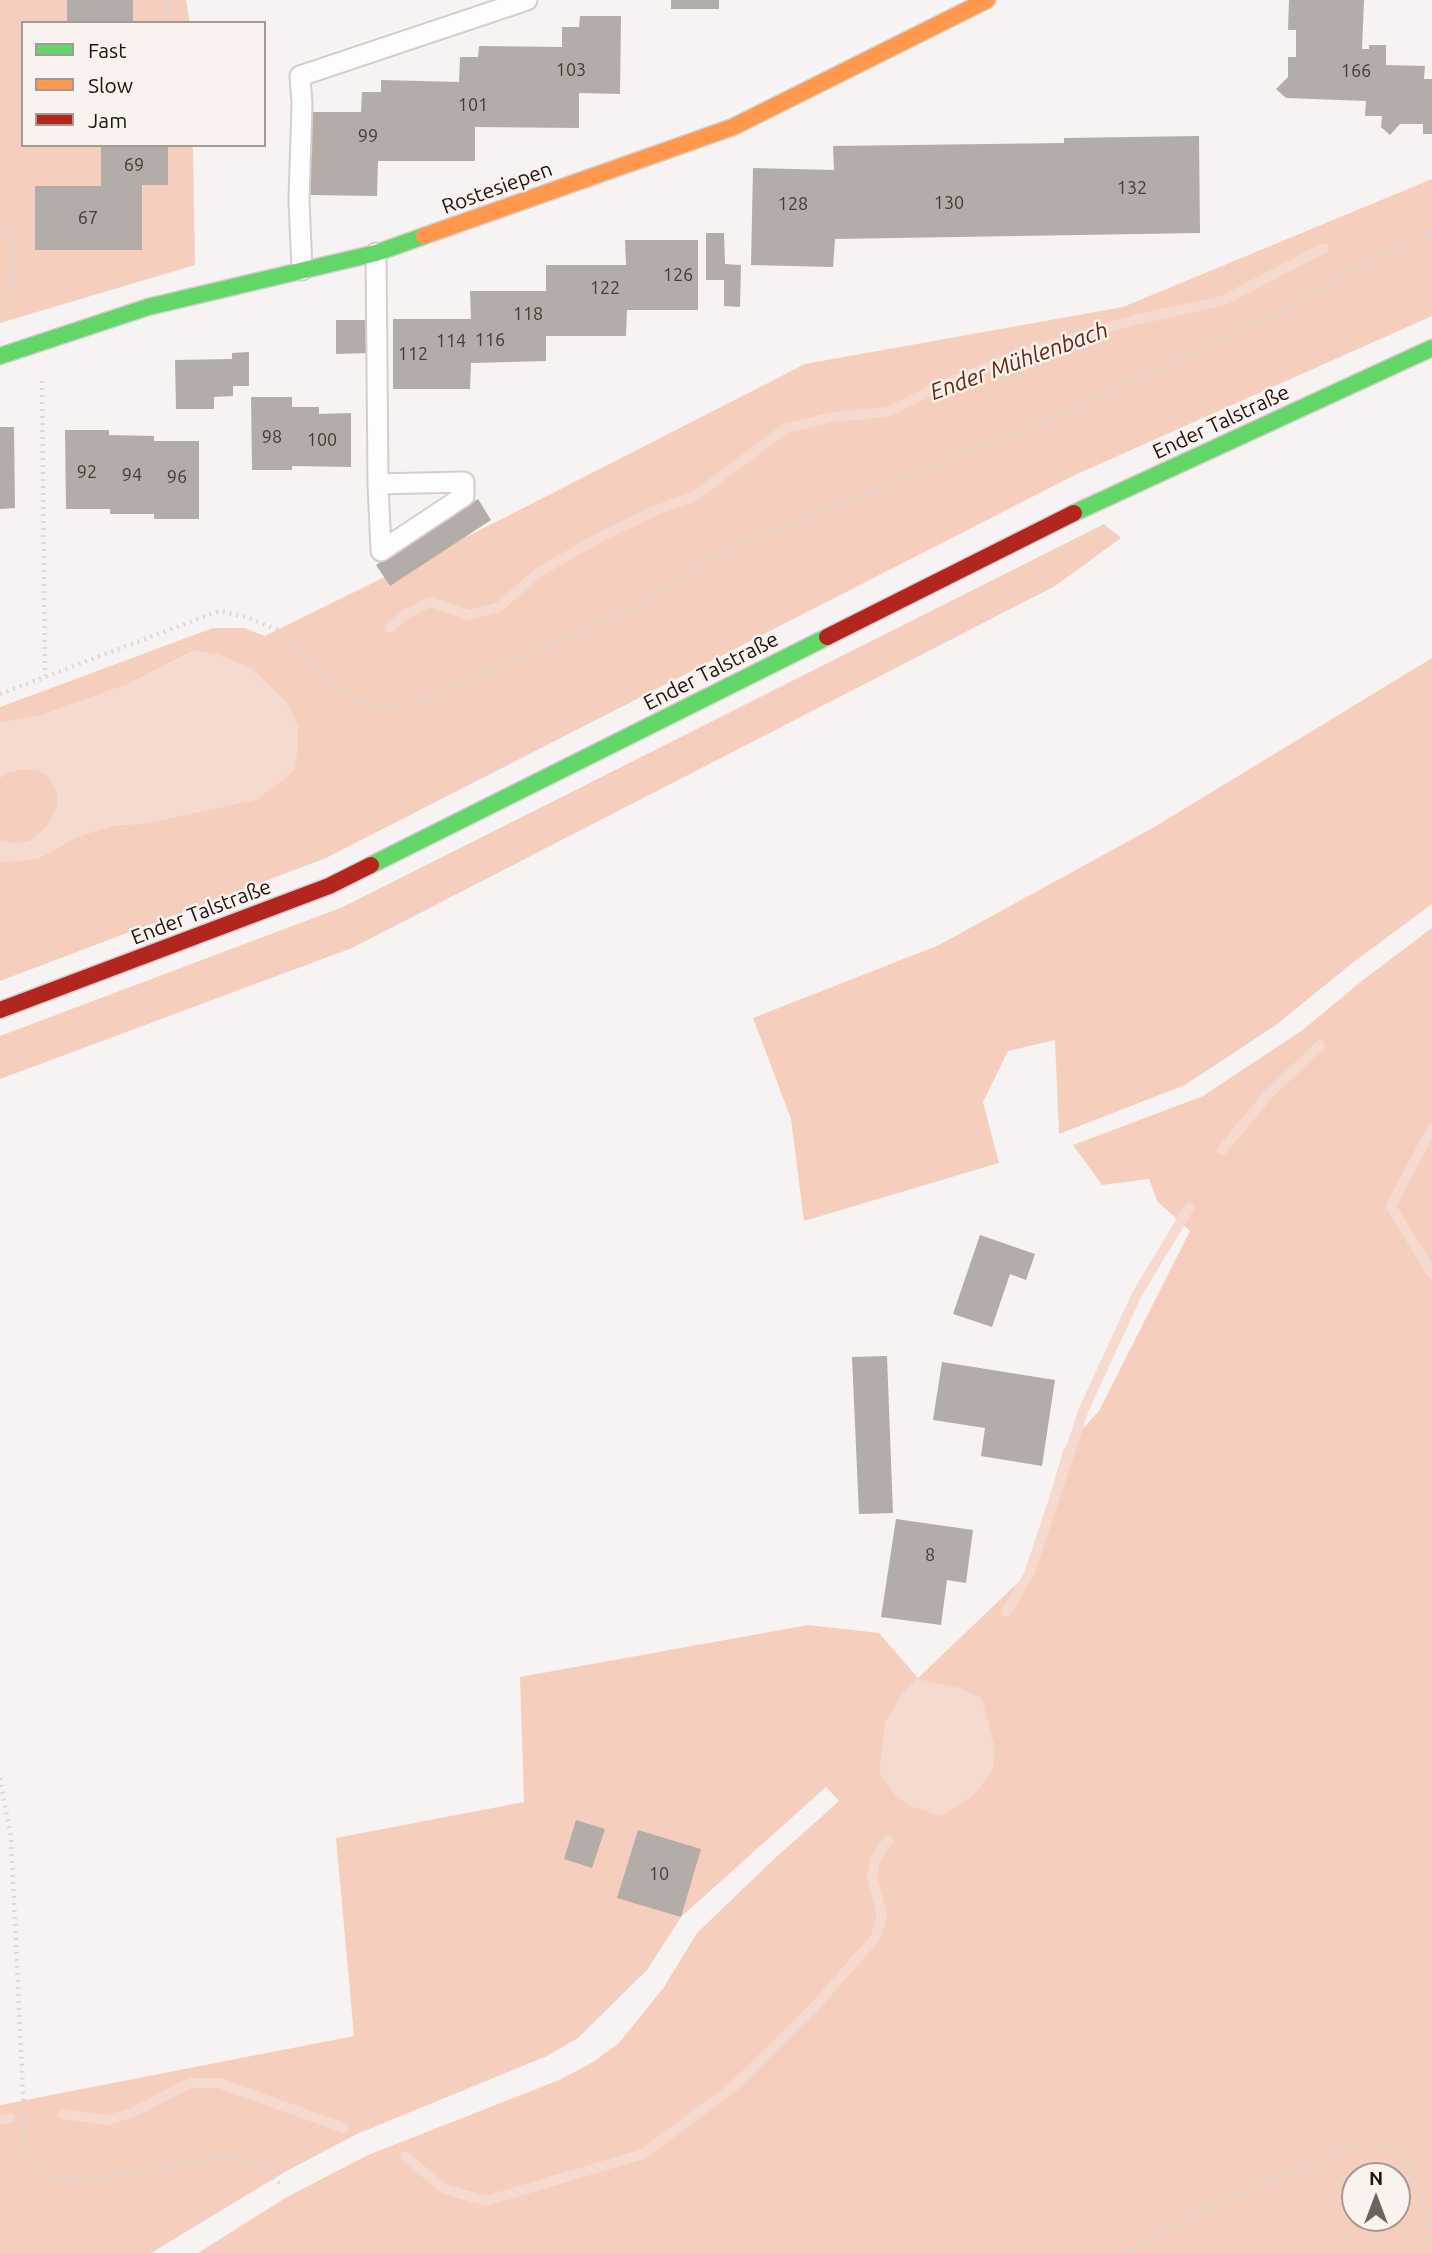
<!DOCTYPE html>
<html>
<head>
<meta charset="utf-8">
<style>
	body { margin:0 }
	#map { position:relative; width:1432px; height:2253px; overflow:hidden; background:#f7f3f2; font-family:Ubuntu,sans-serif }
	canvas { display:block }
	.legend { position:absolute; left:21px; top:21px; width:245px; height:126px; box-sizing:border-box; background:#faf2ef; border:2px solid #a39995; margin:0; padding:9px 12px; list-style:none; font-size:21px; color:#21140f }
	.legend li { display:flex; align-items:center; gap:14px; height:35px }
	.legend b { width:35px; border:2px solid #a39995 }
	.north { position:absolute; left:1341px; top:2162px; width:70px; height:70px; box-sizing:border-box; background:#faf2ef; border:2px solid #a39995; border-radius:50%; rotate:0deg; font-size:19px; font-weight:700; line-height:28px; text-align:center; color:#21140f }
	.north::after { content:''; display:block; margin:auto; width:24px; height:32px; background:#6c625e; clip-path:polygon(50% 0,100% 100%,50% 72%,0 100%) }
</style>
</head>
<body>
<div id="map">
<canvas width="1432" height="2253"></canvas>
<ul class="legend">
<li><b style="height:9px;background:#63d668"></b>Fast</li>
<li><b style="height:9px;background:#ff974d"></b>Slow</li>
<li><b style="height:9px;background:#b3261e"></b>Jam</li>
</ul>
<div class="north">N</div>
</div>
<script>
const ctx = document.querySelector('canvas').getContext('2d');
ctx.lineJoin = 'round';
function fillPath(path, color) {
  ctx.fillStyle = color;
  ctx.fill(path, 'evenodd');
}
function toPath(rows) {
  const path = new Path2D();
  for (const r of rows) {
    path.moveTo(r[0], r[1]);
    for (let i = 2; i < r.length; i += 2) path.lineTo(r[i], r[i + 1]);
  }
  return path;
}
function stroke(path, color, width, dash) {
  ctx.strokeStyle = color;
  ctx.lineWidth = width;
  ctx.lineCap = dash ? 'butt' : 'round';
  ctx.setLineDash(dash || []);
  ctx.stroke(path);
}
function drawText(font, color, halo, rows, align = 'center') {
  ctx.font = font + ' Ubuntu,sans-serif';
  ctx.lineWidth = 5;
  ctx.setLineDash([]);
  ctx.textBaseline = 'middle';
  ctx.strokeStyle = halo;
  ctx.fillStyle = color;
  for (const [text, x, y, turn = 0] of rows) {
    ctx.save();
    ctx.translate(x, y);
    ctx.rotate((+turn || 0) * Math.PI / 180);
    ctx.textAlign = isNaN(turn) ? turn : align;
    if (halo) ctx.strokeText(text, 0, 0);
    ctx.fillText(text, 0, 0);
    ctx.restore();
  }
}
fillPath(toPath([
	[0,0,186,0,190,23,23,23,23,145,193,145,195,265,0,323],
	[1432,179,1432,316,1075,475,326,858,0,981,0,862,37,859,79,836,111,826,146,823,258,799,298,726,193,651,126,685,42,715,0,723,0,707,213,628,244,628,265,636,494,523,805,364,1123,307],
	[1104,524,1121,538,1055,586,352,948,0,1079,0,1036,343,907],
	[1432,658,1432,904,1351,964,1276,1025,1185,1085,1059,1134,1055,1040,1008,1051,983,1102,999,1163,804,1221,791,1119,753,1018,939,945,1156,826],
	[17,770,39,770,50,777,57,792,57,807,48,826,30,841,13,844,0,841,0,778,5,773],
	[1432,928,1432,2253,198,2253,287,2197,368,2155,559,2080,593,2062,619,2043,664,1987,697,1933,774,1859,839,1801,826,1787,681,1917,647,1970,578,2038,547,2056,357,2134,283,2173,151,2253,0,2253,0,2105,354,2036,336,1838,524,1802,520,1677,808,1625,879,1633,918,1678,1027,1574,1064,1449,1099,1411,1190,1231,1157,1201,1149,1179,1102,1185,1073,1145,1203,1096,1304,1029,1363,980],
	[1355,2176,1397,2176,1397,2218,1355,2218]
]), '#f6cebe');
fillPath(toPath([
	[193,651,218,654,251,668,287,702,298,726,298,750,294,771,258,799,146,823,111,826,79,836,37,859,0,862,0,841,13,844,30,841,48,826,57,807,57,792,50,777,39,770,17,770,5,773,0,778,0,723,42,715,126,685],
	[917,1679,960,1688,982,1698,995,1749,993,1770,973,1796,941,1816,909,1806,896,1796,879,1772,885,1722,901,1695]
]), '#f6d9cf');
stroke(toPath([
	[390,628,406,614,430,602,470,615,499,607,538,573,596,539,652,512,695,496,786,428,833,417,887,412,951,381,1037,349,1134,320,1222,301,1324,248],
	[1432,1128,1391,1206,1432,1274],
	[1222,1150,1267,1096,1320,1045],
	[1006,1612,1029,1574,1084,1409,1137,1294,1189,1208],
	[63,2114,108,2120,134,2112,190,2083,219,2083,344,2128],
	[0,2120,10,2118],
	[405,2156,444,2189,486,2201,643,2154,733,2087,817,2004,876,1937,882,1914,872,1877,875,1860,888,1840]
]), '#f6d9cf', 10);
fillPath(toPath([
	[67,0,133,0,133,23,67,23],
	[671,0,719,0,719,9,671,9],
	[1289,0,1364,0,1362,49,1369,49,1369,45,1386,45,1386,65,1425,66,1424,79,1432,79,1432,134,1423,134,1423,124,1400,124,1390,135,1381,127,1382,116,1365,116,1366,101,1286,98,1276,89,1288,77,1288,57,1296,57,1296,30,1288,30],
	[580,16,621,16,620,94,579,93,579,128,475,127,475,161,378,161,377,196,310,195,312,112,361,112,362,92,381,92,381,80,459,82,460,57,478,57,479,46,562,47,562,27,579,27],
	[1199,136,1200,233,835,239,833,267,751,265,753,168,834,170,833,146,1064,143,1064,138],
	[101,145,168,145,168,185,142,185,142,250,35,250,35,186,101,186],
	[706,233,724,233,725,264,741,265,740,307,724,306,724,280,706,280],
	[625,240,698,240,698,310,627,310,626,336,546,336,546,361,471,363,470,389,393,389,393,319,471,319,470,291,546,291,546,265,626,265],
	[336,320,369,320,370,353,336,354],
	[249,352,249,386,233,386,233,396,214,397,214,409,176,409,175,360,232,359,232,353],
	[251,397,292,397,292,407,319,407,319,414,351,413,351,467,292,466,292,470,252,470],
	[0,427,14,427,15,508,0,509],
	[65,430,109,430,109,435,154,436,154,441,199,441,199,519,154,519,154,514,110,514,110,509,66,509],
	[478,499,491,520,390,586,376,565],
	[980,1235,1035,1254,1026,1280,1010,1274,992,1327,953,1314],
	[887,1356,893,1513,859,1514,852,1357],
	[942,1362,1055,1380,1042,1466,981,1456,985,1428,933,1420],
	[896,1519,973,1530,966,1583,947,1580,941,1625,881,1617],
	[576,1820,605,1829,592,1868,564,1859],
	[638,1830,701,1849,681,1917,617,1898]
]), '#b4aca9');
const lane = toPath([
	[376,253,378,484,381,551,464,496,464,482,378,484],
	[302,270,299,200,302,104,300,76,527,0]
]);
const fast = toPath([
	[0,356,148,307,376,253,424,236],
	[1074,513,1432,348],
	[371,865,827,637]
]);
const slow = toPath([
	[424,236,733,127,987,0]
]);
const jam = toPath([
	[827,637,1074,513],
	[0,1010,329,886,371,865]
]);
stroke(lane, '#d6cdca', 23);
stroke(fast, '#d6cdca', 19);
stroke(slow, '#d6cdca', 19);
stroke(jam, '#d6cdca', 19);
stroke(toPath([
	[166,0,171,23],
	[0,219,14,248,10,313],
	[42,381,45,676],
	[0,694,219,611,247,617,277,630,332,685,356,700,389,707,420,702,642,604,717,554,1044,422,1287,309,1376,257,1432,233],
	[0,1778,11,1838,25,2136,29,2163,46,2178,92,2180,220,2158,250,2160,283,2186],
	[1121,2253,1139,2247,1166,2230,1222,2201,1360,2144,1385,2144,1399,2151,1408,2164,1425,2215,1432,2227]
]), '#dad9d8', 4.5, [2, 5]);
stroke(lane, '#fefdfd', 19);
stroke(fast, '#63d668', 16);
stroke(slow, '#ff974d', 16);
stroke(jam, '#b3261e', 16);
drawText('18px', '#463a36', null, [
	["103",571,70],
	["166",1356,71],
	["101",473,105],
	["99",368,136],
	["69",134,165],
	["132",1132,188],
	["130",949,203],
	["128",793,204],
	["67",88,218],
	["126",678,275],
	["122",605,288],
	["118",528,314],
	["116",490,340],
	["114",451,341],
	["112",413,354],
	["98",272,437],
	["100",322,440],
	["92",87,472],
	["94",132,475],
	["96",177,477],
	["8",930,1555],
	["10",659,1874]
]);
drawText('21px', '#21140f', '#faf2ef', [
	["Rostesiepen",497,188,-20],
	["Ender Talstraße",1221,422,-25],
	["Ender Talstraße",711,671,-27],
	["Ender Talstraße",201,912,-21]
]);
drawText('italic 23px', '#642911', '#faf2ef', [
	["Ender Mühlenbach",1019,361,-20]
]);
</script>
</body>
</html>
